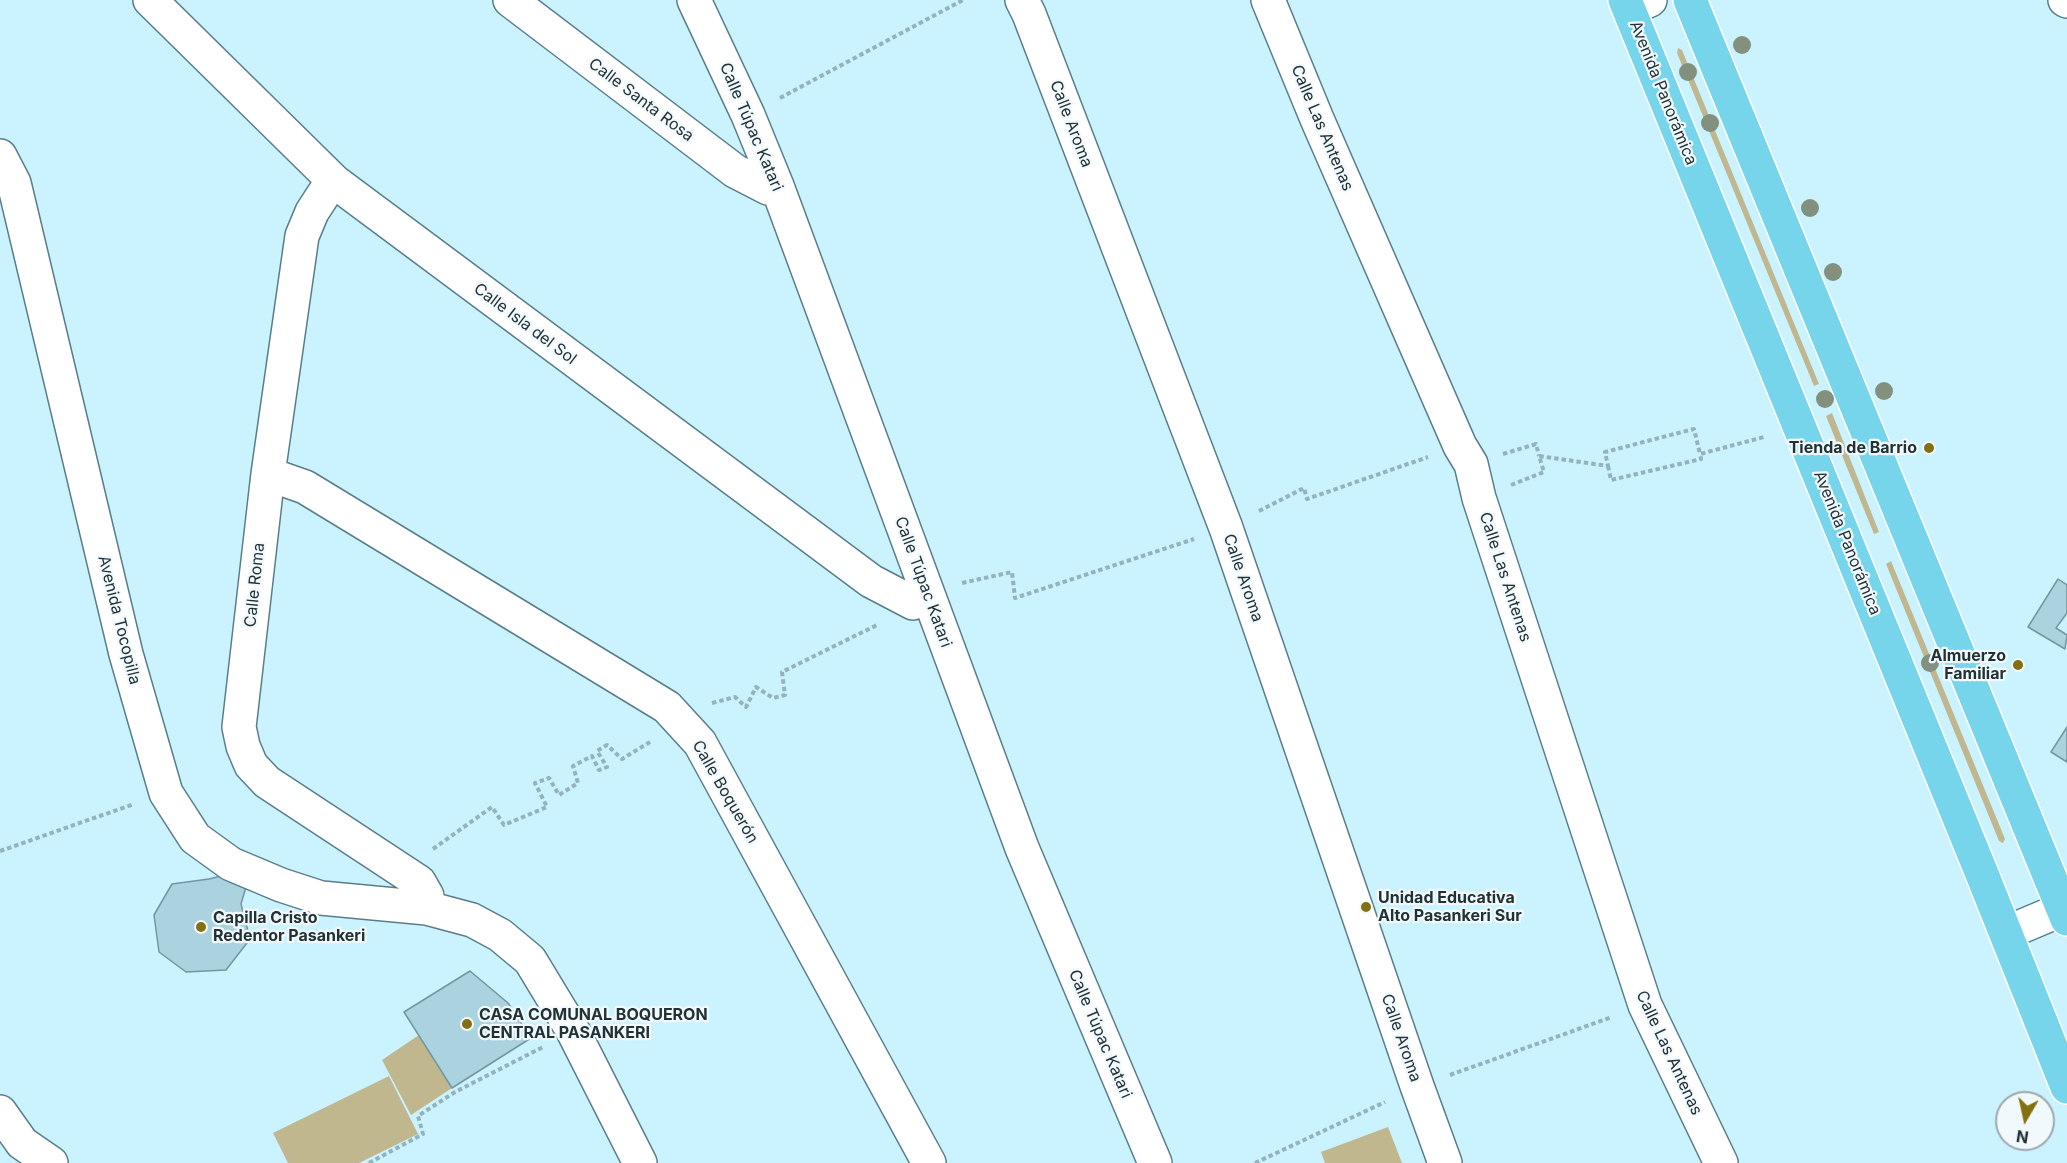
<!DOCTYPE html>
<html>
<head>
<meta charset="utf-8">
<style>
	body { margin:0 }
	#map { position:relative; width:2067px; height:1163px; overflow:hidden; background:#caf2ff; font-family:Inter,sans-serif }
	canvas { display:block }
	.north { position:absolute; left:1995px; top:1091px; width:60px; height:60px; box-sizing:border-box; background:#f1f9fc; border:2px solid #9ea9ad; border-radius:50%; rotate:189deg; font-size:16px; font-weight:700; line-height:24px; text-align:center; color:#223136 }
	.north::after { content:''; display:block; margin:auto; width:21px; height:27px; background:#837111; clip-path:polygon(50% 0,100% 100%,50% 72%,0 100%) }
</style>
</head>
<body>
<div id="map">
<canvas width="2067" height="1163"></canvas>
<div class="north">N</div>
</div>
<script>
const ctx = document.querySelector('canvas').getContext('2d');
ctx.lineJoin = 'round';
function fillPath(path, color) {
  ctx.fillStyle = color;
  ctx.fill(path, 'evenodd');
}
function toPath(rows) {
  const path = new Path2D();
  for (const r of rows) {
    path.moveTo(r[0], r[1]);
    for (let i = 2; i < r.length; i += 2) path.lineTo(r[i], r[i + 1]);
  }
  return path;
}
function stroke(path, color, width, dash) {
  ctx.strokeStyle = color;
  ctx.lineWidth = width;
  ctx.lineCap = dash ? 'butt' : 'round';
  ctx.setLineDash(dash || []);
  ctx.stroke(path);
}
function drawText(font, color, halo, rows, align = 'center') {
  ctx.font = font + ' Inter,sans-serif';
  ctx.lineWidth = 4.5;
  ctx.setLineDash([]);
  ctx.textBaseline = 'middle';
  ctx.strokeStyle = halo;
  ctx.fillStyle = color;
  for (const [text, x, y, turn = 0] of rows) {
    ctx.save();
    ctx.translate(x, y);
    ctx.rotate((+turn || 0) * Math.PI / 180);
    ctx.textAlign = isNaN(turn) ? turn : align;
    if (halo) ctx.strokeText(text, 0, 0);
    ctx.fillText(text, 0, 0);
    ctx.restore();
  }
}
fillPath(toPath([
	[1678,48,1682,50,1819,384,1814,386,1677,53],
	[1832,413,1879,532,1874,534,1826,416],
	[1891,561,2005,839,2003,843,1999,841,1886,564],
	[419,1035,452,1088,411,1115,382,1060],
	[389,1076,418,1134,359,1163,288,1163,273,1133],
	[1388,1127,1402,1163,1325,1163,1321,1152]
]), '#c0b78f');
const building = toPath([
	[2058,579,2067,585,2067,613,2056,628,2067,635,2065,649,2028,627,2058,579],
	[2067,727,2067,762,2051,752,2067,727],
	[237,872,248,880,241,904,250,939,226,970,186,972,159,952,154,915,172,884,209,879,237,872],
	[470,971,508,1003,531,1038,452,1088,404,1012,470,971]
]);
fillPath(building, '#abd3df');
stroke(building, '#7197a2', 1.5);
const street = toPath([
	[150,0,335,182,871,581,913,603,926,591],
	[510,0,735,171,768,188,777,186],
	[694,0,748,115,777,186,1022,848,1155,1163],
	[1022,0,1029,14,1226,528,1417,1086,1445,1163],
	[1268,0,1317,119,1460,446,1471,464,1479,498,1645,1005,1721,1163],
	[2065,0,2067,1],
	[1629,9,1650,0],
	[0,156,14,183,126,654,166,793,195,838,231,864,281,885,321,898,427,908,472,920,500,935,530,960,573,1031,640,1163],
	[335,182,325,192,312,212,302,236,268,474,239,727,243,746,251,765,267,782,419,882,427,896,427,908],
	[268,474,305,487,667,707,700,743,929,1163],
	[2006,933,2063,909,2067,905],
	[0,1112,22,1143,51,1163]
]);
const primary = toPath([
	[1625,0,1980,869,2067,1087],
	[1690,0,2067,919]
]);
stroke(street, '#597e89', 36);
stroke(primary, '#fff', 36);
stroke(toPath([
	[780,98,963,0],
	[1503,454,1536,444,1539,456],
	[1608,466,1611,480,1701,459,1700,454],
	[1511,485,1544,472,1539,456,1608,466,1605,452,1694,429,1700,454,1764,437],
	[1259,511,1304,488,1307,499,1428,457],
	[962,583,1012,572,1015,598,1194,539],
	[712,703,735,697,746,707,756,687,773,698,785,695,782,672,877,625],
	[433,849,492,807,504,825,547,807,535,783,549,778,559,795,578,783,573,766,592,756,599,770,607,767,597,751,607,745,622,759,650,742],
	[0,851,134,804],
	[1450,1075,1612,1017],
	[2043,1129,2055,1123],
	[2014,1141,2018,1139],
	[369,1163,423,1134,418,1116,455,1092,543,1047],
	[1255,1163,1385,1102]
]), '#94b3be', 4, [4.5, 3]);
stroke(street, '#fff', 33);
stroke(primary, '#76d5eb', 33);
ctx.fillStyle = '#83907e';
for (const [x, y] of [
	[1742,45],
	[1688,72],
	[1710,123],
	[1810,208],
	[1833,272],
	[1884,391],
	[1825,399],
	[1930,663]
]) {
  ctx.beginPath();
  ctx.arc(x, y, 9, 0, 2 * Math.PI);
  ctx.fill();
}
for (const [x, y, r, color] of [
	[1929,448,6,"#837111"],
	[2018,665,6,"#837111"],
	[1366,907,6,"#837111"],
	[201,927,6,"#837111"],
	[467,1024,6,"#837111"]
]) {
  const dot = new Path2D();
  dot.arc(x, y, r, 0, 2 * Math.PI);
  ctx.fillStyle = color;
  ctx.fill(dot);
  stroke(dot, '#f1f9fc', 2);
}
drawText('16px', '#223136', '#f1f9fc', [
	["Avenida Panorámica",1663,93,68],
	["Calle Santa Rosa",641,100,37],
	["Calle Aroma",1071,124,69],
	["Calle Túpac Katari",751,127,67],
	["Calle Las Antenas",1322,128,67],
	["Calle Isla del Sol",525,324,37],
	["Avenida Panorámica",1847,543,68],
	["Calle Las Antenas",1505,577,72],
	["Calle Aroma",1243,578,71],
	["Calle Túpac Katari",923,582,70],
	["Calle Roma",255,585,-84],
	["Avenida Tocopilla",119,620,76],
	["Calle Boquerón",725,792,60],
	["Calle Túpac Katari",1100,1034,67],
	["Calle Aroma",1401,1038,71],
	["Calle Las Antenas",1669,1053,65]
]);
drawText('bold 16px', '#223136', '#f1f9fc', [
	["Tienda de Barrio",1917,448,"right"],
	["Almuerzo",2006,656,"right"],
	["Familiar",2006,674,"right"],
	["Unidad Educativa",1378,898],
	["Alto Pasankeri Sur",1378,916],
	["Capilla Cristo",213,918],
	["Redentor Pasankeri",213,936],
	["CASA COMUNAL BOQUERON",479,1015],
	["CENTRAL PASANKERI",479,1033]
], 'left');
</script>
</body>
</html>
